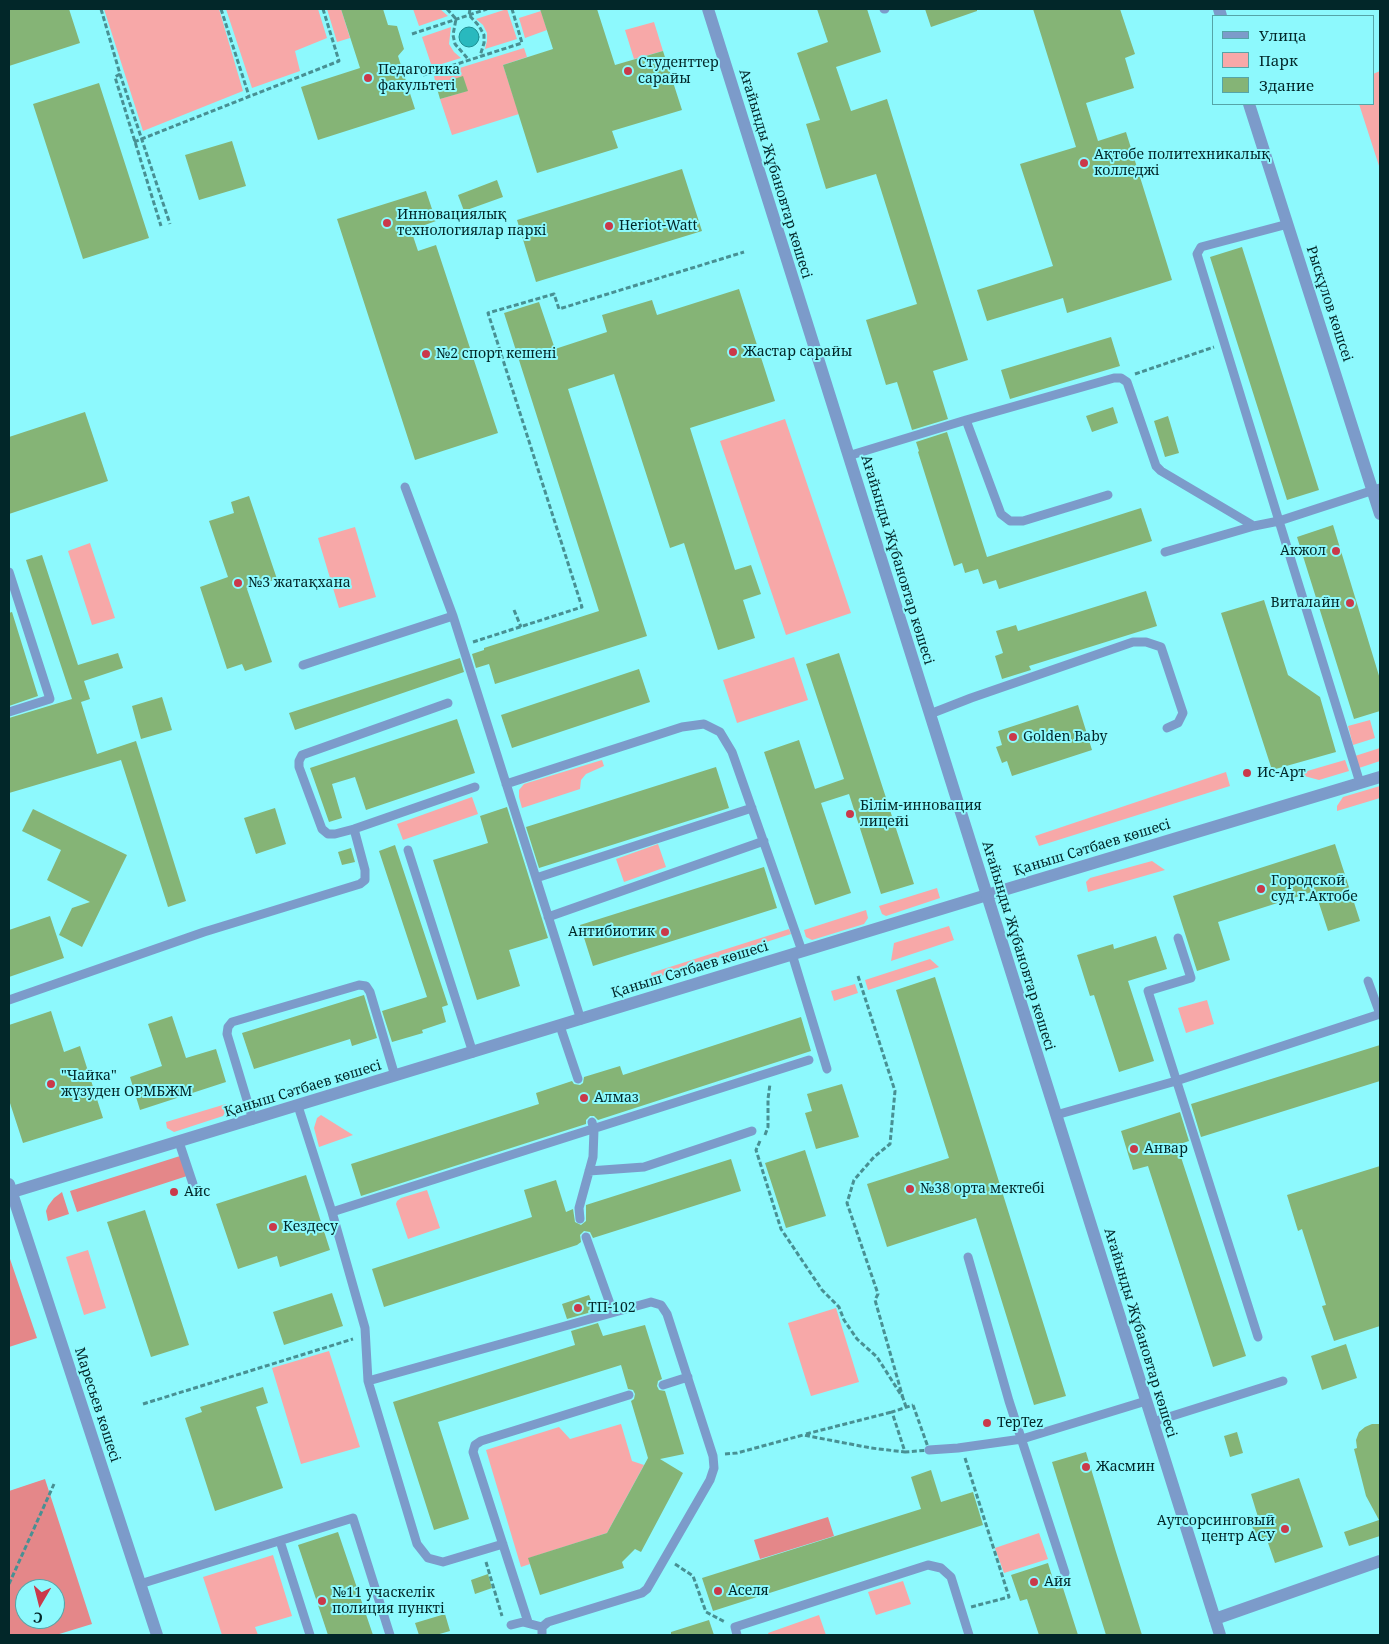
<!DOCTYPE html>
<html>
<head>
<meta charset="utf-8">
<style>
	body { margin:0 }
	#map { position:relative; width:1389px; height:1644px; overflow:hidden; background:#8df9fd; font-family:"Noto Serif",serif }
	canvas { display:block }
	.frame { position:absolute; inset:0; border:10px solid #022729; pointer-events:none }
	.legend { position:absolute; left:1212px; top:15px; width:162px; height:90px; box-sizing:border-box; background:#8df9fd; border:1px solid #55a5a8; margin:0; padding:6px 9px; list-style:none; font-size:15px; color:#022729 }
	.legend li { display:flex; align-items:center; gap:10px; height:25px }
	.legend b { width:25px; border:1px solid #55a5a8 }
	.north { position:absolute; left:15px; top:1579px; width:50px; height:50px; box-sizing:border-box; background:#8df9fd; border:1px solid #55a5a8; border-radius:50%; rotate:188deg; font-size:14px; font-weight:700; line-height:20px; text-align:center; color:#022729 }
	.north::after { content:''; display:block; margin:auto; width:18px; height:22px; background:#ca394a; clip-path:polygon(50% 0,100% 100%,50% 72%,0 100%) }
</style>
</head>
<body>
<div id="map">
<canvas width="1389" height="1644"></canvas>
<div class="frame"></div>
<ul class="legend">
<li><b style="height:6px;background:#7c9bca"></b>Улица</li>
<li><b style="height:14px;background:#f7a8a8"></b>Парк</li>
<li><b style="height:14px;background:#85b476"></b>Здание</li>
</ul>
<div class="north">С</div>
</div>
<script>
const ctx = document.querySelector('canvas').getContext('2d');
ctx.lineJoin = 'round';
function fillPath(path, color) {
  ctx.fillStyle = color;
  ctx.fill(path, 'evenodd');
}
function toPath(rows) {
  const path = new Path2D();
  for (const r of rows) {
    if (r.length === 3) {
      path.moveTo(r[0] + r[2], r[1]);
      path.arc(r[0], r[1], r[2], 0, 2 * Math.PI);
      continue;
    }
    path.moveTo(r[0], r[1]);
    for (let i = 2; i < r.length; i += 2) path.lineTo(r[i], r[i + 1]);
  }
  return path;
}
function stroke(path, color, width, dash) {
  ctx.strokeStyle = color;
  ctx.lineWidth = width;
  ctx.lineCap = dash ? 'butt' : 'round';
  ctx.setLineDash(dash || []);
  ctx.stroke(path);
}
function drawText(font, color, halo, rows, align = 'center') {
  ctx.font = font + ' "Noto Serif",serif';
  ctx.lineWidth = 4;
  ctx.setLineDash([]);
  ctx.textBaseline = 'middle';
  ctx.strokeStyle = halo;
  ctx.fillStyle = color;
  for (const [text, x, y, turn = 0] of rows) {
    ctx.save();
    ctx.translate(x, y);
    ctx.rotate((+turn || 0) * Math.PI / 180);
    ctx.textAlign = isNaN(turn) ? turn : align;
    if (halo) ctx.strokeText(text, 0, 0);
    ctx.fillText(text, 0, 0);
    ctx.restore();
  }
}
fillPath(toPath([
	[104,9,219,9,243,91,143,131],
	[226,9,318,9,327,38,295,51,300,71,252,88],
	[327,9,341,9,350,38,337,42],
	[413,9,440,9,448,16,419,26],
	[507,9,517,39,485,49,487,41,487,33,483,25,476,19],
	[541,11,547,30,525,38,519,18],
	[654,22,663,51,634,59,625,30],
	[451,27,449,44,454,52,461,58,432,67,422,37],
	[524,48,527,57,503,65,519,114,452,135,440,99,467,91,463,77,436,85,434,76],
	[1380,71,1380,169,1359,104,1373,104,1373,74],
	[785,419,851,613,786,635,720,441],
	[355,527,376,597,339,608,318,538],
	[90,543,115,618,92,625,68,551],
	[794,657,808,700,737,723,723,680],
	[1370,720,1375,738,1353,745,1348,726],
	[1380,748,1380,761,1359,768,1355,756],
	[602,760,604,766,586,774,581,780,580,789,522,808,519,797,519,790,524,784],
	[1345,760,1349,771,1319,780,1297,774],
	[1226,772,1230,786,1039,846,1035,836],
	[1380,786,1380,798,1337,811,1337,806,1343,797],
	[472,797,478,814,403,840,397,824],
	[658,844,666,867,624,882,616,859],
	[1152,861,1165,870,1088,892,1086,882,1090,878],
	[937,888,940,898,886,916,882,914,879,906],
	[866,910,868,918,864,924,812,940,806,937,804,930],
	[949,926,954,940,891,961,894,943],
	[789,929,791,934,652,979,651,973],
	[930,959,939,967,868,990,865,980],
	[855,984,858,993,834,1001,831,991],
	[1207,1000,1214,1024,1186,1033,1178,1008],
	[226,1104,227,1109,223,1116,174,1132,167,1128,166,1122],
	[321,1115,353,1135,319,1147,314,1128,317,1118],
	[427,1190,440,1228,408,1239,396,1204,397,1201,401,1198],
	[88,1250,106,1308,84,1315,66,1257],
	[836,1308,859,1382,811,1396,788,1323],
	[329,1351,360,1447,301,1464,272,1368],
	[621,1424,632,1461,644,1465,607,1533,529,1558,530,1564,521,1567,486,1450,559,1427,570,1439],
	[1039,1533,1048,1559,1004,1573,995,1548],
	[273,1555,292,1616,255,1627,258,1635,222,1635,203,1577],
	[903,1581,911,1604,876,1615,868,1592],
	[819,1615,826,1635,769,1635,768,1633]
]), '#f7a8a8');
fillPath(toPath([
	[180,1156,187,1176,77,1212,70,1191],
	[62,1192,69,1214,48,1221,46,1211,48,1206,54,1198],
	[9,1256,37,1338,9,1347],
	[45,1479,92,1624,56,1635,9,1635,9,1491],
	[25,1589,55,1589,55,1619,25,1619],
	[828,1517,834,1536,760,1559,754,1540]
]), '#e48789');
const water = toPath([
	[469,37,10]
]);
fillPath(water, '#29b9be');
stroke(water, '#1d8d91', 1);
fillPath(toPath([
	[9,9,69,9,80,43,9,66],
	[341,9,383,9,388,25,397,26,404,49,398,56,415,109,318,140,301,87,360,68],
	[540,9,597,9,615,65,663,51,682,110,612,131,618,148,537,173,503,65,553,49],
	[817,9,867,9,881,52,836,67,851,111,887,99,968,360,933,371,948,419,912,430,897,382,886,385,866,320,917,304,876,174,826,189,806,124,820,120,797,53,828,42],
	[925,9,977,9,977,11,931,27],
	[1033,9,1120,9,1135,54,1125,58,1134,88,1086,103,1098,141,1126,132,1172,280,1067,313,1063,298,987,321,977,290,1053,266,1020,164,1076,147],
	[463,76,468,91,440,99,436,85],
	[99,83,149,238,83,259,33,104],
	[232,141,246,186,199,200,185,155],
	[682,169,702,231,536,282,517,220],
	[497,180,503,197,464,211,458,195],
	[426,191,436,221,411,230,418,251,436,245,498,433,415,460,337,219],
	[1242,247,1319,490,1287,500,1210,257],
	[739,289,775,401,690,428,735,570,751,565,761,594,743,600,755,638,718,650,684,543,670,548,614,374,568,389,647,636,495,684,489,664,476,668,472,654,484,650,484,648,599,611,504,313,539,302,555,349,607,332,602,315,652,300,657,315],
	[1111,337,1120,366,1010,399,1001,370],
	[1113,407,1118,423,1092,432,1086,416],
	[85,412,108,481,9,514,9,437],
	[1168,416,1179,453,1165,457,1154,421],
	[947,432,987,557,1141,508,1152,541,999,589,996,580,983,584,978,569,965,573,962,563,954,566,918,452,919,451,916,442],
	[249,496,277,579,247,589,272,662,245,671,242,664,227,669,200,587,228,577,209,521,234,513,231,502],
	[1333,525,1380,679,1380,711,1354,719,1297,537],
	[42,555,78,665,118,653,123,668,84,681,90,699,81,702,97,754,136,741,186,901,168,907,121,760,9,793,9,718,72,699,26,560],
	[1146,591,1157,626,1029,666,1031,670,1002,679,995,656,1003,653,996,631,1016,625,1018,631],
	[1264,600,1288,675,1320,697,1336,752,1272,770,1221,613],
	[12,612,38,696,9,706,9,613],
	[839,653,914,884,881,894,849,794,821,803,851,893,815,905,764,752,799,740,815,789,844,779,806,664],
	[460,658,464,672,295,730,289,713],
	[639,669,650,702,512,748,501,715],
	[162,697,172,730,141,739,132,706],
	[1078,705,1092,750,1012,776,1007,761,1002,763,996,747,1002,745,998,731],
	[457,719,475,773,366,810,355,777,332,784,342,818,329,822,310,768],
	[716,767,729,808,539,868,526,827],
	[507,807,548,938,509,950,520,986,477,1000,433,860,488,843,480,816],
	[275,808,286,844,256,854,244,818],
	[33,809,127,855,82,947,59,935,72,908,90,902,47,880,61,850,22,831],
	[1335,844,1360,921,1328,931,1315,891,1218,922,1230,960,1197,971,1173,896],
	[395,845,448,1005,442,1007,446,1022,422,1030,423,1033,392,1042,382,1011,427,997,379,851],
	[351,848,355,862,342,865,338,852],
	[764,867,777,908,593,966,580,925],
	[50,916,64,958,9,977,9,930],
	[1156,936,1167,969,1128,981,1154,1061,1119,1072,1094,995,1090,996,1077,955,1113,944,1114,949],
	[935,977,1066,1396,1034,1405,976,1218,887,1247,867,1184,949,1158,896,990],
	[364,995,377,1038,352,1046,350,1039,254,1069,242,1033],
	[51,1011,64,1052,80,1046,103,1118,23,1143,9,1100,9,1025],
	[172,1016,186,1058,216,1049,226,1082,140,1110,130,1077,162,1066,148,1024],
	[801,1017,811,1051,598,1120,594,1116,590,1116,586,1120,586,1124,361,1196,351,1164,539,1104,536,1093,572,1081,574,1084,580,1085,583,1083,584,1077,620,1066,623,1075],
	[1380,1045,1380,1081,1201,1137,1191,1104],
	[842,1084,859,1137,816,1149,805,1113,812,1111,807,1094],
	[1180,1112,1189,1141,1177,1145,1246,1356,1213,1367,1148,1166,1133,1170,1121,1131],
	[805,1150,826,1216,786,1228,765,1163],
	[731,1159,741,1191,593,1238,590,1232,584,1231,580,1235,581,1242,577,1245,384,1307,372,1269,532,1217,524,1190,556,1180,566,1212,573,1209,575,1222,581,1225,586,1221,586,1205],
	[1380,1166,1380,1326,1334,1341,1322,1306,1326,1305,1302,1229,1298,1231,1287,1195],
	[306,1175,330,1250,280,1267,277,1256,238,1269,216,1204],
	[145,1210,189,1345,151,1357,107,1222],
	[332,1293,343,1326,284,1345,273,1312],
	[589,1295,595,1311,567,1319,562,1304],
	[598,1323,603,1336,645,1325,662,1379,658,1381,657,1386,659,1390,665,1391,684,1454,660,1459,683,1473,641,1552,635,1549,622,1562,624,1568,540,1595,528,1558,607,1533,648,1458,631,1401,634,1399,635,1394,633,1390,628,1389,621,1365,438,1422,469,1519,434,1530,393,1402,575,1345,571,1331],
	[1346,1344,1357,1378,1322,1390,1311,1356],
	[263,1387,268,1403,256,1407,283,1488,215,1511,185,1418,202,1412,200,1407],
	[1372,1424,1380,1424,1380,1536,1349,1546,1344,1532,1379,1520,1366,1496,1354,1449,1357,1448,1356,1440,1359,1432,1365,1427],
	[1237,1432,1243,1453,1230,1457,1224,1436],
	[1086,1452,1116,1552,1142,1635,1106,1635,1061,1491,1052,1462],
	[931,1470,941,1502,973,1492,983,1525,713,1611,702,1578,921,1509,911,1477],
	[1299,1478,1323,1547,1275,1563,1266,1537,1257,1541,1250,1520,1258,1517,1251,1494],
	[338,1532,373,1635,328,1635,298,1545],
	[1048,1563,1056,1589,1063,1588,1078,1635,1039,1635,1027,1599,1020,1601,1011,1575],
	[488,1574,492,1588,475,1594,471,1580],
	[445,1614,450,1631,436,1635,419,1635,415,1623],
	[709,1620,714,1635,671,1635,671,1632]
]), '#85b476');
stroke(toPath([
	[101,9,120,74,170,224],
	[221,9,249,96],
	[447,9,456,19,453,35,455,44,469,60],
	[470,9,469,15,479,26,484,35,484,43,480,56],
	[412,34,487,9],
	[120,74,115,77,161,226],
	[423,75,522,43,512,9],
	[134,142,339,61,323,9],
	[1135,374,1214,347],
	[514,610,521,627],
	[473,642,582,607,488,313,554,294,559,309,744,252],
	[858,976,895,1091,890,1144,874,1157,854,1180,847,1203,878,1294,875,1300,903,1398],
	[765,1135,768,1127,768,1099,770,1084],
	[760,1141,756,1150,781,1229,822,1290,839,1307,844,1320,857,1339,877,1357,903,1398,906,1407],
	[143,1404,353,1339],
	[913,1405,929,1450,905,1452,892,1412,913,1405],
	[806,1434,892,1412],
	[725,1454,737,1453,803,1435,871,1448,905,1452],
	[965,1458,1009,1597,971,1607],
	[486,1562,502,1616],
	[675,1564,693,1576,706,1612,725,1622],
	[9,1584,54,1484]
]), '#489093', 3, [5, 2.5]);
stroke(toPath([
	[884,9,885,9],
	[1288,224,1201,247,1197,254,1279,521,1380,488],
	[966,420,1114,378,1121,378,1127,382,1156,466,1161,471,1254,526],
	[848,456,966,420,1001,514,1010,521,1023,521,1108,495],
	[405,487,453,616,581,1020],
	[1165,552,1254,526,1279,521,1360,783],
	[9,572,50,699,9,712],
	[303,665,453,616],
	[448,703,302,755,299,761,299,767,322,829,328,834,335,834,354,829,475,787],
	[930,714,971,698,1133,642,1146,642,1161,647,1183,713,1178,723,1167,728],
	[506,784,682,727,704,724,720,732,732,752,802,951],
	[408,850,473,1053],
	[536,878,752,808],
	[548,917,764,841],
	[1178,938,1191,978,1148,991,1258,1337],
	[792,954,827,1069],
	[9,1000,204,932,360,884,365,880,365,870,354,829],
	[560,1026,578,1079],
	[298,1106,332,1212,365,1328,368,1381,417,1544,428,1558,443,1562,503,1544],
	[1056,1115,1176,1081,1380,1014,1368,981],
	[253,1120,227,1034,228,1027,232,1022,359,985,366,986,370,992,395,1076],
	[179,1142,193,1184],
	[589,1171,644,1167,752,1131],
	[332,1212,809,1060],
	[580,1219,579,1208,593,1157,594,1130,592,1122],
	[586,1237,613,1312],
	[968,1257,1009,1401,1065,1573],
	[368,1381,651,1302,661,1305,667,1314,713,1456,714,1468,710,1480,647,1589,642,1593,548,1622,542,1627,542,1635],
	[663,1385,688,1377],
	[1153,1422,1283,1381],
	[929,1450,958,1448,1022,1439,1146,1401],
	[280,1541,310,1635],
	[140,1584,353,1518,390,1635],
	[528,1622,473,1452,475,1445,481,1441,629,1395],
	[511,1625,523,1622,542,1627],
	[737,1635,735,1627,928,1565,941,1568,951,1577,969,1635]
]), '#7c9bca', 9);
stroke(toPath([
	[9,1193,987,895,1380,777],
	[1215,1619,1380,1561]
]), '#7c9bca', 12);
stroke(toPath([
	[708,9,1220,1635],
	[1219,9,1221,16],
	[1249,104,1380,514],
	[9,1184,157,1635]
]), '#7c9bca', 12);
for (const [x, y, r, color] of [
	[628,71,5,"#ca394a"],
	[368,78,5,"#ca394a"],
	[1084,163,5,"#ca394a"],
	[387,223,5,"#ca394a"],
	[609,226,5,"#ca394a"],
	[733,352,5,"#ca394a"],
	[426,354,5,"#ca394a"],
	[1336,551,5,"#ca394a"],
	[238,583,5,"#ca394a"],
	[1350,603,5,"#ca394a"],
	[1013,737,5,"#ca394a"],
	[1247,773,5,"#ca394a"],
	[850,814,5,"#ca394a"],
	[1261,889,5,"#ca394a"],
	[665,932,5,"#ca394a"],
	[51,1084,5,"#ca394a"],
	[584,1098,5,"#ca394a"],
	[1134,1149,5,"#ca394a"],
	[910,1189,5,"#ca394a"],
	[174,1192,5,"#ca394a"],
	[273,1227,5,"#ca394a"],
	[578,1308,5,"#ca394a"],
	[987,1423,5,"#ca394a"],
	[1086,1467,5,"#ca394a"],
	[1285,1529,5,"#ca394a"],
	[1034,1582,5,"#ca394a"],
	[718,1591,5,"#ca394a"],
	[322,1601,5,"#ca394a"]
]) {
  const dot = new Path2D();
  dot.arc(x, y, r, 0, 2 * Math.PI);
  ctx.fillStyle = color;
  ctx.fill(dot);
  stroke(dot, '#8df9fd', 2);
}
drawText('14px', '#022729', '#8df9fd', [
	["Студенттер",638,63],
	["сарайы",638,79],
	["Педагогика",378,70],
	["факультеті",378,86],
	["Ақтөбе политехникалық",1094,155],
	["колледжі",1094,171],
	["Инновациялық",397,215],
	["технологиялар паркі",397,231],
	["Heriot-Watt",619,226],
	["Жастар сарайы",743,352],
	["№2 спорт кешені",436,354],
	["Акжол",1326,551,"right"],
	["№3 жатақхана",248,583],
	["Виталайн",1340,603,"right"],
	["Golden Baby",1023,737],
	["Ис-Арт",1257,773],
	["Білім-инновация",860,806],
	["лицейі",860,822],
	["Городской",1271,881],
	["суд г.Актобе",1271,897],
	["Антибиотик",655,932,"right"],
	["\"Чайка\"",61,1076],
	["жүзуден ОРМБЖМ",61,1092],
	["Алмаз",594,1098],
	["Анвар",1144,1149],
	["№38 орта мектебі",920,1189],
	["Айс",184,1192],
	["Кездесу",283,1227],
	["ТП-102",588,1308],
	["TepTez",997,1423],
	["Жасмин",1096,1467],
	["Аутсорсинговый",1275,1521,"right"],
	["центр АСУ",1275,1537,"right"],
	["Айя",1044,1582],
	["Аселя",728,1591],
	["№11 учаскелік",332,1593],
	["полиция пункті",332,1609]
], 'left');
drawText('14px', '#022729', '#8df9fd', [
	["Ағайынды Жұбановтар көшесі",775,174,73],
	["Рысқұлов көшсеі",1329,304,72],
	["Ағайынды Жұбановтар көшесі",897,560,73],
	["Қаныш Сәтбаев көшесі",1092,848,-17],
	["Ағайынды Жұбановтар көшесі",1018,946,73],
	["Қаныш Сәтбаев көшесі",690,970,-17],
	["Қаныш Сәтбаев көшесі",303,1089,-17],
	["Ағайынды Жұбановтар көшесі",1140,1333,73],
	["Маресьев көшесі",97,1405,72]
]);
</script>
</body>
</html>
